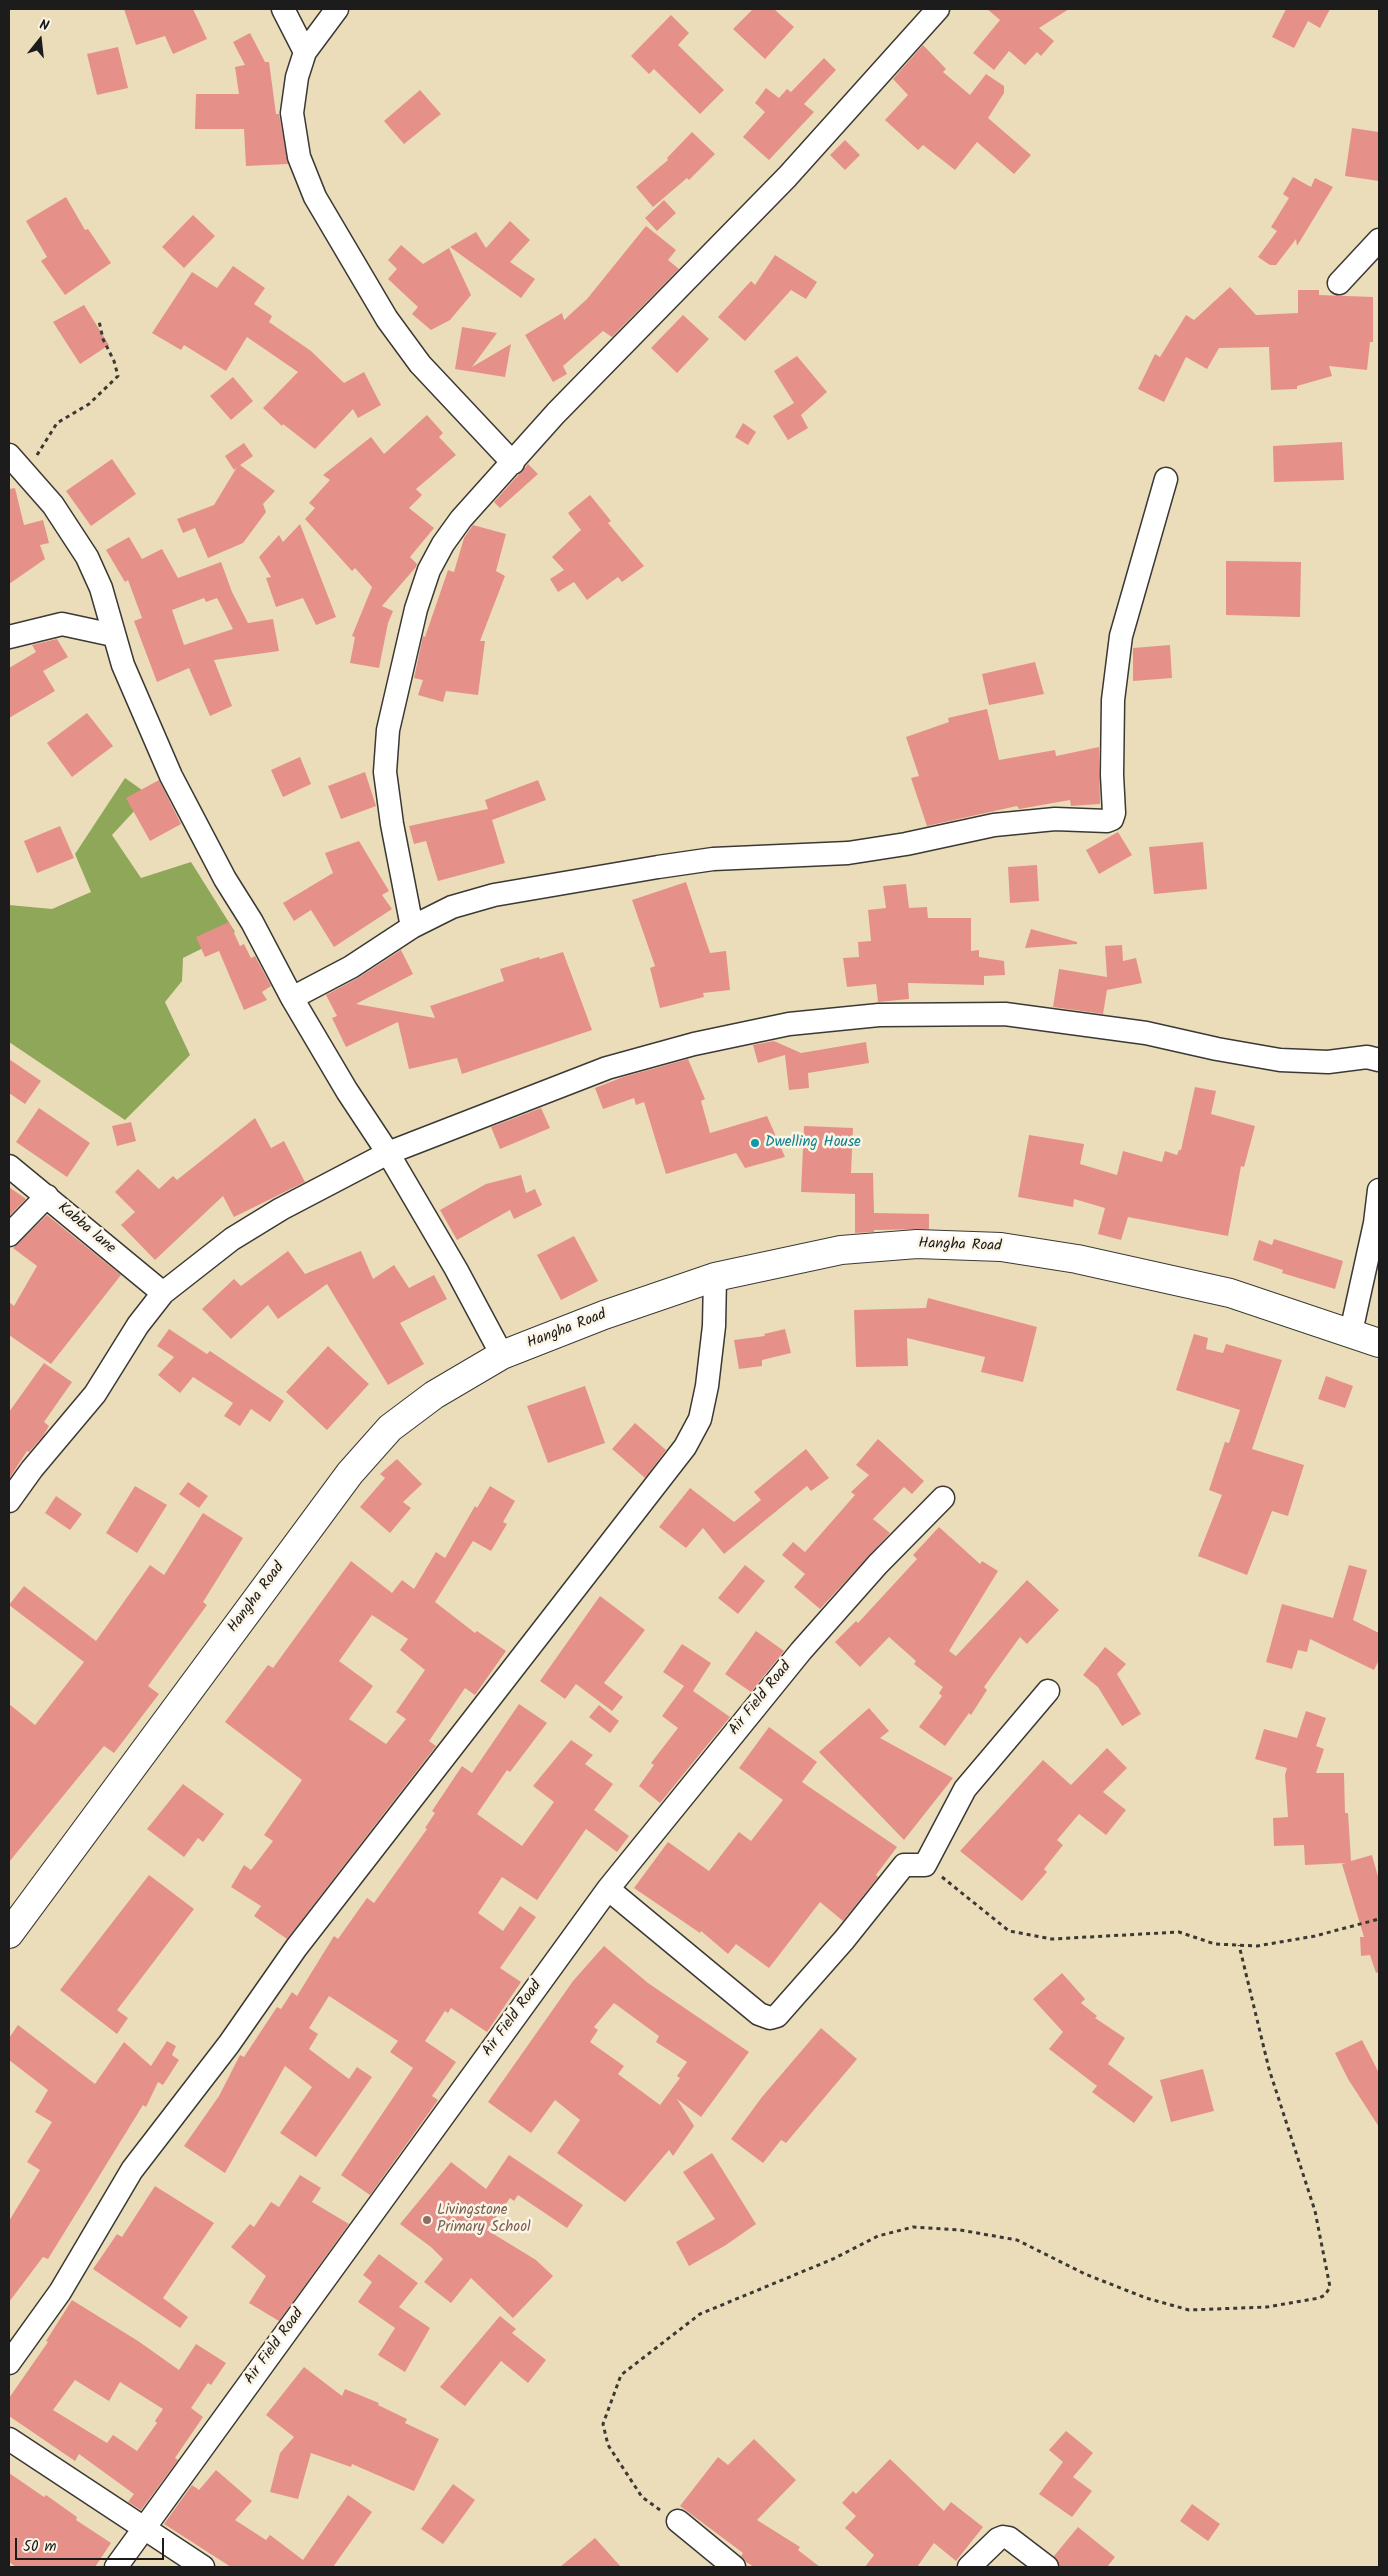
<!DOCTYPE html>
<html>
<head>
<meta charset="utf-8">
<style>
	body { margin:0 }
	#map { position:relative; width:1388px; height:2576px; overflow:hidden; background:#ebddb9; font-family:Kalam,sans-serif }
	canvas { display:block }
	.frame { position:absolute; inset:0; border:10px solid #1c1c1c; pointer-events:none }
	.north { position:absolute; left:15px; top:15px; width:50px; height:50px; -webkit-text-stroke:4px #fcf5e5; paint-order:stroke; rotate:16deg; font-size:14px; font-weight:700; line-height:20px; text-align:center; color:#1c1c1c }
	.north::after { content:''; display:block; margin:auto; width:18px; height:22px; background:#1c1c1c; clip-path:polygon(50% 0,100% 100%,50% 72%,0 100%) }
	.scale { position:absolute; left:15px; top:2538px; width:149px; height:22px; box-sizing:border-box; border:2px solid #1c1c1c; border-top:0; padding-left:6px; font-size:15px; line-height:18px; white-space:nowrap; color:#1c1c1c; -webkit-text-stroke:4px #fcf5e5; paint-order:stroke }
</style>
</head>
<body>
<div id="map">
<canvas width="1388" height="2576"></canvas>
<div class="frame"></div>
<div class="north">N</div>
<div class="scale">50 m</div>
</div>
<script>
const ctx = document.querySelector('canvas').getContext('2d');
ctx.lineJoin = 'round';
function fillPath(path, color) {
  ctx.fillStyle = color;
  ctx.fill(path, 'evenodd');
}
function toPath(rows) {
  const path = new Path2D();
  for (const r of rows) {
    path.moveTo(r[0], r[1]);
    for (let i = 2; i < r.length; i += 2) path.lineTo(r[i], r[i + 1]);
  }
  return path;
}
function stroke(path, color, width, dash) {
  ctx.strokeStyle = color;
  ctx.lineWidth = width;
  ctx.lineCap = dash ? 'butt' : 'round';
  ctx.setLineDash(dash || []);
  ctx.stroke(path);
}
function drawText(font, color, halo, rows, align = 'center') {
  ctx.font = font + ' Kalam,sans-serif';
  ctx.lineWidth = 5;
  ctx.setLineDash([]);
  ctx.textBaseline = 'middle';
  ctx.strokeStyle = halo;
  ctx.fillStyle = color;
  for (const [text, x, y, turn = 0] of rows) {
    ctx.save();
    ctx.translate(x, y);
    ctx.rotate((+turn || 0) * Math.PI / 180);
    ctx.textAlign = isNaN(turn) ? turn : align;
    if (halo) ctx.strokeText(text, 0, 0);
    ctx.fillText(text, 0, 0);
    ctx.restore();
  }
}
fillPath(toPath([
	[125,778,149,795,112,835,141,878,191,862,235,932,183,958,182,981,165,1002,190,1055,125,1120,9,1042,9,905,52,909,91,892,75,854]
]), '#8fa759');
fillPath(toPath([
	[124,9,193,9,207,39,173,54,165,36,136,45],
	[753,9,774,9,794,27,765,59,733,29],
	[987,9,1069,9,1039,28,1054,41,1041,56,1037,52,1025,65,1009,51,994,70,973,53,1000,20],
	[1286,9,1330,9,1320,28,1308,21,1294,48,1272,37],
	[671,15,689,33,678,45,724,90,700,114,654,69,649,74,631,56],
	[250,33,265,62,269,62,276,114,279,114,288,164,246,166,244,129,195,129,196,94,239,94,235,67,245,65,233,42],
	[923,45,946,69,943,72,970,95,986,74,1004,86,1004,93,988,118,1031,155,1014,174,977,142,955,170,923,145,918,150,885,120,908,95,893,79],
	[118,47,128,88,97,95,87,54],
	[824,58,836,70,804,104,814,112,769,160,743,137,765,112,755,103,766,88,779,98,787,89,791,92],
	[420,90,441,114,404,144,384,121],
	[1352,128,1379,132,1379,181,1345,176],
	[692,132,715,154,689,180,687,178,653,207,636,187,668,160,667,158],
	[845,140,860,155,845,170,830,155],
	[1293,177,1311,187,1315,178,1333,187,1297,246,1296,239,1276,265,1270,265,1258,257,1277,231,1271,227,1289,198,1283,194],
	[66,197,85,230,88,229,111,263,65,295,41,261,47,257,26,221],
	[664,200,676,213,657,231,645,218],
	[193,215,215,236,184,268,162,247],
	[510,221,530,240,510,262,535,279,521,298,450,247,476,232,486,248],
	[646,226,676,250,668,260,679,269,612,337,603,331,563,366,567,374,553,382,525,335,562,313,564,320,587,299],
	[401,245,423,264,449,248,471,295,450,320,431,330,412,314,418,307,388,279,397,269,388,260],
	[775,255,817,282,806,299,791,290,745,341,718,317,751,281,755,285],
	[233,266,265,288,254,304,272,316,269,322,311,351,344,383,364,372,381,405,358,418,353,409,315,449,283,424,282,426,263,408,298,372,247,337,226,371,184,345,181,350,152,333,192,272,217,288],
	[1230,287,1256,315,1298,313,1298,290,1319,290,1319,295,1373,297,1373,342,1370,342,1367,370,1329,366,1332,376,1297,386,1297,389,1271,390,1269,347,1219,348,1207,369,1186,357,1164,402,1138,389,1155,354,1160,357,1186,315,1194,320],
	[84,305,109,345,80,364,53,322],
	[683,315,709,339,677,373,651,348],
	[462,327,497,333,472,367,511,344,505,377,455,369],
	[797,356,827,392,801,415,808,428,788,440,773,416,794,403,774,371],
	[233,377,253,401,231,420,210,396],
	[427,415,443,433,439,437,456,455,416,489,422,495,409,508,434,528,410,557,417,564,416,567,382,606,393,611,388,623,379,668,350,663,355,637,352,636,372,587,355,568,352,571,305,519,315,508,309,503,330,480,323,475,371,437,384,454],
	[743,423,756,432,748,445,735,437],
	[1342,442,1344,480,1274,482,1273,446],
	[244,443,253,456,240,465,275,491,263,504,266,512,243,543,208,558,195,528,183,533,177,519,214,505,237,467,234,470,225,456],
	[112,459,136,494,91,526,66,491],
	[528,464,538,474,500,508,494,502],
	[15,488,24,525,43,520,49,543,40,545,45,559,9,584,9,489],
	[590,495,611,521,608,523,644,566,622,582,618,577,587,600,574,582,558,592,550,579,564,570,552,557,581,530,568,513],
	[300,524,336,617,316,625,303,598,276,607,266,578,271,577,259,557,279,535,283,542],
	[473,525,506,534,496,571,505,576,480,641,485,641,478,695,446,691,443,702,418,695,423,680,414,678,423,636,425,637,448,570,454,572,464,538],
	[129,537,142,559,162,549,178,578,221,562,232,592,248,623,273,619,279,651,214,660,232,706,210,716,189,668,157,682,134,621,142,618,128,580,125,582,106,550],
	[204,598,206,602,217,598,233,629,184,645,172,610],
	[1226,561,1301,562,1300,617,1226,615],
	[57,639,68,657,43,671,55,691,9,718,9,668,36,652,32,645],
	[1170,645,1172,678,1133,681,1133,648],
	[1035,662,1044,694,989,705,982,674],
	[987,709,999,760,1055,750,1056,756,1099,747,1100,804,1071,806,1070,800,1019,809,1017,806,927,826,911,778,919,776,906,737,949,722,948,718],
	[87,713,113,746,72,777,47,743],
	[300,757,311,784,283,797,271,770],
	[365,772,376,806,341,819,328,786],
	[159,780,181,824,150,841,126,798],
	[538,780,546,800,492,820,505,863,438,881,426,841,414,844,409,826,488,809,485,800],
	[60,826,74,858,37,873,24,841],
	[1118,832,1132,855,1099,874,1086,850],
	[359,841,389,891,382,895,392,909,334,947,311,910,294,921,283,903,333,873,325,853],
	[1203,842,1207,889,1154,894,1149,847],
	[1037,865,1039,901,1010,903,1008,867],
	[686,882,710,953,726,951,730,990,703,993,704,997,660,1008,650,968,655,966,632,900],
	[906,884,909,908,927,907,928,918,971,918,971,951,979,950,979,957,1004,961,1005,975,984,976,984,985,908,983,909,999,878,1002,876,984,847,987,843,958,859,957,858,942,871,941,868,910,886,908,883,886],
	[229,922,240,946,244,944,251,958,255,956,271,986,262,992,267,1000,244,1010,219,951,205,957,196,937],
	[1031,929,1077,942,1077,944,1025,948],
	[1122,945,1123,961,1136,958,1142,983,1107,990,1103,1014,1053,1007,1059,969,1107,977,1105,946],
	[401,950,413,974,356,1004,435,1018,430,1006,504,981,500,969,539,957,540,959,563,952,592,1030,462,1074,457,1058,409,1069,398,1022,346,1047,332,1018,337,1016,326,995,358,978],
	[774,1041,801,1053,866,1042,869,1063,808,1073,809,1088,789,1090,785,1055,758,1063,753,1045],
	[9,1059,41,1081,25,1104,9,1093],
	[688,1059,705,1099,701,1101,710,1133,767,1116,785,1157,745,1168,736,1153,666,1174,644,1102,636,1105,634,1098,603,1109,595,1088,623,1077],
	[1195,1087,1216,1091,1211,1114,1255,1126,1244,1167,1241,1166,1228,1236,1128,1217,1121,1240,1098,1234,1105,1208,1074,1199,1073,1207,1018,1197,1029,1135,1084,1144,1080,1164,1117,1175,1123,1151,1162,1162,1165,1151,1177,1155,1179,1150,1181,1150],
	[39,1108,90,1143,67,1177,16,1142],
	[541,1108,550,1128,500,1149,491,1127],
	[255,1118,271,1148,284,1141,305,1182,234,1217,223,1196,155,1260,121,1225,135,1212,115,1192,138,1169,159,1189,173,1176,177,1180],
	[131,1122,136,1141,117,1146,112,1126],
	[804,1126,853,1128,851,1173,873,1173,874,1213,929,1214,929,1229,874,1230,874,1232,855,1233,855,1194,801,1192],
	[521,1175,526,1193,535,1189,542,1205,514,1219,510,1210,457,1240,440,1210,486,1184],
	[9,1187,26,1199,9,1216],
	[47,1215,121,1275,51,1364,9,1335,9,1302,14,1306,37,1266,13,1248],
	[574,1236,598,1281,561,1300,537,1255],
	[1274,1239,1343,1261,1335,1289,1282,1273,1283,1270,1253,1260,1259,1240,1272,1245],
	[288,1251,305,1274,361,1251,373,1279,394,1265,409,1288,434,1275,447,1299,400,1323,424,1364,388,1385,327,1284,278,1319,268,1305,231,1339,202,1309,234,1279,241,1286],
	[928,1298,1037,1327,1023,1382,981,1372,985,1357,907,1338,908,1366,856,1367,854,1310,926,1308],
	[169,1329,207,1354,210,1351,284,1401,270,1422,251,1409,240,1426,224,1416,233,1403,193,1377,180,1393,158,1375,174,1357,157,1346],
	[785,1329,791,1353,762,1360,762,1366,739,1369,734,1340,765,1336,764,1334],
	[1194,1334,1208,1338,1206,1349,1223,1353,1226,1344,1282,1360,1252,1449,1304,1465,1288,1516,1272,1511,1247,1575,1198,1556,1222,1495,1209,1490,1225,1442,1229,1443,1240,1410,1176,1390],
	[328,1346,369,1384,327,1430,286,1392],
	[44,1363,72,1382,44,1422,49,1426,43,1436,29,1452,27,1451,9,1479,9,1412],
	[1326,1376,1353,1386,1345,1408,1318,1399],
	[585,1386,605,1443,548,1463,527,1406],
	[635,1423,666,1450,645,1478,612,1449],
	[878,1439,924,1481,912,1494,904,1487,873,1519,890,1533,820,1609,794,1587,805,1574,782,1555,793,1542,805,1552,855,1495,851,1492,869,1475,856,1465],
	[806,1449,829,1478,811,1491,807,1486,724,1554,703,1528,686,1548,659,1527,690,1488,734,1522,761,1500,754,1492],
	[397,1459,422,1484,403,1502,411,1508,390,1533,360,1507,385,1478,380,1474],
	[188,1482,208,1496,199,1508,179,1494],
	[135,1486,167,1505,137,1553,106,1533],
	[490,1486,515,1501,503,1522,507,1524,491,1551,473,1541,435,1602,475,1633,477,1631,506,1651,475,1695,465,1688,429,1741,436,1746,287,1939,254,1916,261,1906,231,1887,244,1865,251,1870,273,1841,264,1835,302,1780,225,1722,268,1665,273,1668,351,1561,392,1593,402,1580,414,1589,436,1552,445,1558,475,1506,477,1508],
	[372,1615,408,1639,400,1650,425,1670,396,1712,406,1719,386,1744,349,1719,373,1686,339,1661],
	[56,1496,82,1514,70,1530,45,1513],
	[203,1513,243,1538,203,1602,207,1605,148,1686,159,1694,114,1753,104,1746,9,1862,9,1704,35,1725,84,1662,9,1605,24,1586,96,1641,150,1565,164,1575],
	[939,1527,980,1564,982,1561,998,1571,949,1651,956,1656,1027,1580,1059,1610,1027,1644,1020,1637,984,1687,987,1690,971,1715,969,1713,945,1746,919,1727,942,1696,939,1693,943,1687,914,1664,916,1661,889,1637,860,1667,835,1642,856,1621,858,1623,917,1559,913,1555],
	[745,1565,765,1581,738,1614,718,1598],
	[1349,1565,1367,1570,1353,1620,1379,1633,1379,1660,1374,1670,1310,1639,1307,1652,1298,1650,1292,1669,1266,1662,1282,1604,1333,1618],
	[600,1596,645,1630,604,1683,623,1697,612,1711,576,1684,565,1699,540,1681],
	[756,1631,784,1651,751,1692,725,1674],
	[682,1644,711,1663,693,1691,730,1717,660,1803,639,1786,654,1765,651,1763,678,1728,662,1716,684,1686,663,1672],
	[1105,1647,1126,1664,1117,1674,1141,1714,1122,1726,1098,1687,1083,1675],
	[519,1704,547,1723,510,1772,507,1770,477,1814,522,1846,554,1802,533,1786,571,1740,593,1755,585,1764,613,1784,594,1810,629,1836,617,1852,586,1829,537,1900,502,1877,478,1913,503,1931,520,1906,536,1917,500,1968,521,1982,487,2032,451,2008,448,2013,445,2011,425,2041,456,2062,432,2096,438,2100,370,2195,341,2175,413,2068,390,2052,398,2041,329,1996,309,2028,318,2034,309,2049,349,2079,357,2067,372,2077,316,2157,280,2133,312,2087,285,2066,225,2173,184,2146,219,2096,240,2055,244,2057,277,2007,281,2009,292,1992,297,1996,334,1936,338,1939,367,1898,374,1903,427,1829,425,1828,435,1813,432,1811,462,1766,472,1773],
	[599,1705,619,1721,610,1733,589,1717],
	[869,1708,889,1731,880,1738,953,1778,904,1840,819,1752],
	[1306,1711,1326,1718,1316,1746,1324,1749,1316,1773,1344,1773,1345,1813,1348,1813,1351,1861,1372,1855,1379,1880,1379,1972,1376,1973,1370,1955,1361,1956,1360,1937,1364,1937,1342,1864,1346,1863,1305,1865,1304,1845,1274,1846,1273,1818,1288,1817,1285,1775,1287,1768,1255,1759,1264,1729,1297,1738],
	[769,1727,817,1762,802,1782,897,1847,876,1875,878,1877,843,1921,820,1902,769,1968,736,1944,728,1954,701,1931,700,1933,634,1888,668,1842,709,1871,739,1832,751,1841,783,1800,739,1768],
	[1107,1748,1127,1768,1103,1792,1126,1810,1106,1835,1079,1814,1057,1840,1063,1845,1044,1869,1047,1872,1022,1901,960,1851,1043,1760,1071,1785],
	[183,1784,224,1814,203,1842,198,1838,184,1857,147,1829],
	[149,1875,194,1909,117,2010,128,2018,117,2034,60,1990],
	[604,1946,648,1983,749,2052,701,2117,677,2099,694,2126,673,2156,669,2150,625,2202,557,2153,580,2120,555,2100,531,2133,488,2102,573,1981],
	[614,2003,659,2036,656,2042,687,2062,677,2076,680,2078,660,2105,618,2074,624,2066,590,2042,598,2030,594,2027],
	[1062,1973,1085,1999,1081,2003,1097,2016,1095,2018,1125,2038,1108,2064,1153,2097,1134,2123,1092,2092,1097,2086,1049,2049,1063,2032,1033,1999],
	[18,2025,95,2084,124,2042,151,2066,167,2041,176,2046,172,2055,179,2060,163,2085,158,2082,146,2107,143,2105,48,2259,43,2257,9,2302,9,2221,40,2170,27,2162,52,2122,35,2112,48,2090,9,2060,9,2038],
	[821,2028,857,2059,786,2143,781,2140,763,2163,731,2139,762,2097],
	[1362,2040,1379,2073,1379,2127,1348,2079,1335,2053],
	[1203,2069,1214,2111,1171,2122,1160,2080],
	[712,2153,756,2224,726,2245,689,2266,676,2242,715,2219,683,2172],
	[509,2155,583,2205,567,2228,518,2195,514,2201,510,2198,487,2230,536,2260,553,2276,513,2318,471,2278,451,2303,424,2282,443,2259,431,2247,400,2224,451,2162,486,2189],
	[300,2175,321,2188,312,2202,349,2224,279,2321,249,2303,266,2276,231,2247,250,2224,254,2227,271,2202,279,2207],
	[155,2186,214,2223,163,2298,188,2317,180,2328,93,2269,117,2234,122,2237],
	[379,2254,418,2283,399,2307,430,2328,405,2372,378,2355,395,2328,358,2302,372,2282,363,2275],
	[72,2300,138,2341,179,2370,196,2344,226,2363,211,2385,208,2383,191,2408,203,2417,175,2458,178,2460,141,2510,128,2502,134,2494,79,2454,75,2461,9,2416,9,2398,48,2342,46,2341],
	[75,2380,109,2401,120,2382,163,2409,155,2421,157,2423,137,2451,113,2435,107,2443,53,2410],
	[500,2316,516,2329,512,2333,546,2360,528,2383,501,2361,465,2406,440,2387],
	[304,2367,342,2396,345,2389,379,2403,378,2405,407,2419,405,2423,439,2439,414,2491,352,2464,351,2467,311,2453,298,2499,270,2492,280,2453,294,2437,266,2415],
	[1066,2431,1093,2453,1073,2477,1092,2491,1072,2517,1039,2494,1063,2462,1049,2450],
	[754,2439,796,2480,757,2520,800,2547,798,2550,820,2567,754,2567,746,2562,741,2556,743,2553,680,2506,718,2457,728,2465],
	[890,2459,944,2511,951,2502,983,2527,956,2561,934,2543,917,2567,865,2567,874,2555,845,2528,856,2516,842,2503,853,2491,856,2494],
	[216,2470,252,2501,235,2520,266,2540,270,2535,303,2560,348,2495,372,2512,333,2567,231,2567,164,2524,192,2485,199,2490],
	[9,2473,44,2497,46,2495,77,2517,76,2520,111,2543,95,2567,16,2567,9,2562],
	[453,2484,475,2500,443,2544,421,2529],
	[1192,2504,1220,2524,1208,2541,1180,2521],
	[1078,2527,1115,2557,1107,2567,1060,2567,1054,2556],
	[595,2538,621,2567,560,2567]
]), '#e5918a');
const minor = toPath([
	[283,9,305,52],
	[337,9,305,52,297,77,292,113,299,157,315,197,387,319,420,364,513,463],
	[1339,283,1379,240],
	[9,455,53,505,87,557,101,588,123,665,171,776,225,879,252,922,292,998],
	[9,637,62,624,113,635],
	[412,927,452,907,494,895,658,867,713,859,848,853,906,844,994,825,1055,819,1107,821,1112,819,1114,813,1112,775,1113,700,1121,636,1166,479],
	[9,1166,163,1293],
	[9,1235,47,1196],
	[1351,1332,1375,1223,1379,1190],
	[502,1355,456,1269,388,1153,347,1091,292,998,351,967,412,927,392,824,385,772,388,730,416,609,429,570,443,544,461,519,556,413,787,177,938,9],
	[9,1501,32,1469,95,1394,138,1325,163,1293,232,1239,281,1209,388,1153,607,1068,694,1044,789,1024,879,1015,1005,1014,1146,1033,1217,1049,1280,1060,1328,1062,1367,1057,1379,1060],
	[608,1889,759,2014,770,2018,777,2016,844,1940,904,1865,925,1865,965,1789,1048,1691],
	[9,2363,60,2292,132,2170,229,2044,296,1948,685,1447,700,1419,707,1386,714,1326,715,1277],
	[9,2439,203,2567],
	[678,2521,734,2567],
	[116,2567,608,1889,801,1651,878,1564,943,1498],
	[969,2567,998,2539,1003,2537,1009,2538,1047,2567]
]);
const trunk = toPath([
	[9,1934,350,1473,390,1428,434,1395,502,1355,604,1315,715,1277,841,1250,917,1244,1001,1247,1077,1259,1230,1293,1379,1343]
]);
stroke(minor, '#3b3934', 25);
stroke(trunk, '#3b3934', 30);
stroke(toPath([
	[37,455,57,423,89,404,118,376,114,361,103,339,99,321],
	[942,1877,1009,1931,1052,1939,1179,1932,1215,1944,1257,1946,1315,1936,1379,1919],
	[660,2510,642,2497,608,2445,603,2424,621,2375,700,2314,833,2259,878,2236,913,2227,960,2230,1017,2240,1085,2274,1146,2298,1189,2310,1267,2307,1319,2298,1325,2295,1330,2287,1315,2211,1269,2069,1239,1945]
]), '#3b3934', 3, [4, 4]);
stroke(minor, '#fff', 22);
stroke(trunk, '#fff', 28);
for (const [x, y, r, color] of [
	[755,1143,5,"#0f9aa8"],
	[427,2220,5,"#8d6e63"]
]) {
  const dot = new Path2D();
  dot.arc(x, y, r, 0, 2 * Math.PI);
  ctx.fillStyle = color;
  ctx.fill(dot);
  stroke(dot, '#fcf5e5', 2);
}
drawText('15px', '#0d838f', '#fcf5e5', [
	["Dwelling House",765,1143]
], 'left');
drawText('15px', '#1c1c1c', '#fcf5e5', [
	["Kabba lane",86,1229,40],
	["Hangha Road",960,1246,2],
	["Hangha Road",567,1330,-21],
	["Hangha Road",257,1598,-53],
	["Air Field Road",761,1699,-51],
	["Air Field Road",513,2019,-54],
	["Air Field Road",275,2347,-54]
]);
drawText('15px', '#785e54', '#fcf5e5', [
	["Livingstone",437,2211],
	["Primary School",437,2228]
], 'left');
</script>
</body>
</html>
